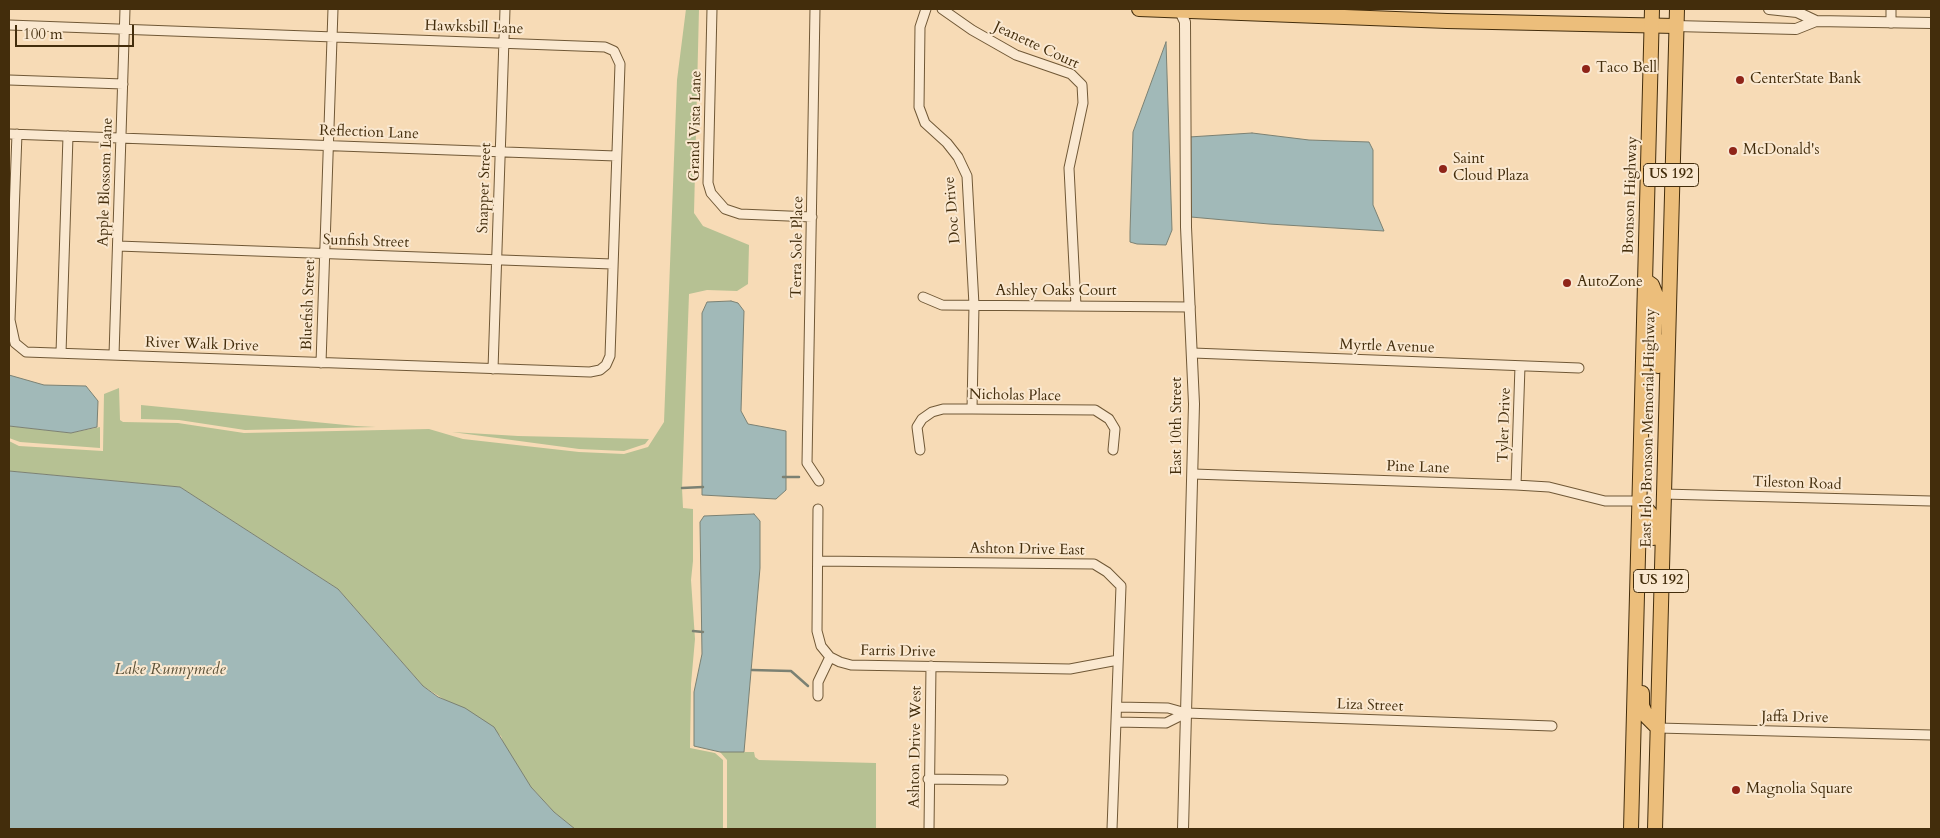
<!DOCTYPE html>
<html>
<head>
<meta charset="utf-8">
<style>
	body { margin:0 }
	#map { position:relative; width:1940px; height:838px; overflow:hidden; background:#f7dbb6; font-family:Cardo,serif }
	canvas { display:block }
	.frame { position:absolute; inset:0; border:10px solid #432d0c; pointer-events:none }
	.scale { position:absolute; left:15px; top:25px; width:119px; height:22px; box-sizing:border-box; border:2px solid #432d0c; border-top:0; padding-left:6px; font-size:15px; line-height:18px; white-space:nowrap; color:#432d0c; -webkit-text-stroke:4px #fae8d0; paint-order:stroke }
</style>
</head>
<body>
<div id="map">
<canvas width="1940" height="838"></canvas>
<div class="frame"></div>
<div class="scale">100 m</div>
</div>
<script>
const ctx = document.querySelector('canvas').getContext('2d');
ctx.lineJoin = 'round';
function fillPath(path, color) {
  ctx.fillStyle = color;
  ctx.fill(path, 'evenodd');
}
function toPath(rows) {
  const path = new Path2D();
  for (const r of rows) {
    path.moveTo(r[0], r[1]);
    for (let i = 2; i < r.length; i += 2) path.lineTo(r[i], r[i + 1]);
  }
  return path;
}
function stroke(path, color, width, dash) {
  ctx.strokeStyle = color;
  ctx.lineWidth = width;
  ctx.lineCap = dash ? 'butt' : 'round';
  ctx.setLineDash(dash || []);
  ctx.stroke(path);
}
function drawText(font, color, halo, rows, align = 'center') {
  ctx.font = font + ' Cardo,serif';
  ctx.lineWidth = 4;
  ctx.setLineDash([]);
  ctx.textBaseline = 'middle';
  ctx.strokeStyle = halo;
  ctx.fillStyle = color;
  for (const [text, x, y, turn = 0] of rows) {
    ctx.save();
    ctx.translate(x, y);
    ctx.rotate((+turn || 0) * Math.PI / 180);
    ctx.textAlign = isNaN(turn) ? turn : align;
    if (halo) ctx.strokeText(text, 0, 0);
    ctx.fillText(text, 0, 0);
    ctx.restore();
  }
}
fillPath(toPath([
	[686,9,699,9,694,213,703,226,749,245,748,284,737,291,707,290,689,294,682,488,683,508,693,509,693,561,691,580,695,639,691,684,690,748,715,753,723,760,723,829,575,829,554,812,531,787,504,746,501,736,423,686,338,589,180,487,9,471,9,441,19,446,103,451,104,394,119,388,120,420,123,422,178,423,244,433,429,429,463,439,579,452,624,454,648,447,664,422,677,80],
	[141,405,356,426,376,427,245,430,179,420,141,419],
	[9,426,71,433,100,427,100,448,20,442,9,438],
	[452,432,518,436,649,439,645,444,624,451,579,449],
	[720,752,754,752,755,757,759,760,876,763,876,829,727,829,727,760]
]), '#b6c193');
const water = toPath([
	[1166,42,1172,230,1166,245,1137,244,1130,242,1130,232,1133,132,1166,42],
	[1252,133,1309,140,1369,142,1373,150,1373,205,1384,231,1269,224,1191,217,1189,137,1252,133],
	[731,301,738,303,744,311,741,411,748,424,786,431,786,490,776,499,702,495,702,313,707,302,731,301],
	[9,375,44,385,86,386,98,401,97,427,71,433,9,426,9,375],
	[9,471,180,487,338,589,423,686,438,697,465,708,494,727,531,787,554,812,575,829,9,829,9,471],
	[754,514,760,521,760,568,744,752,720,752,694,746,694,692,702,654,700,522,704,516,754,514]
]);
fillPath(water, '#a1b9b8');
stroke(water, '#7b8173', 1);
stroke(toPath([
	[783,477,799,477],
	[682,488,703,487],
	[693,631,703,632],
	[752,670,791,671,808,686]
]), '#7b8173', 2.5);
const minor = toPath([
	[712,9,708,183,711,193,725,209,740,214,812,217],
	[815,9,807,463,819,481],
	[926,9,920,27,919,107,925,123,947,143,958,157,967,176,974,305,972,409],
	[942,9,972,30,1016,55,1071,74,1082,85,1083,103,1069,168,1076,306],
	[1891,23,1891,9],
	[9,25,605,47,614,51,620,64,610,356,606,365,600,370,590,372,26,352,15,343,10,320,17,134],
	[9,80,123,84],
	[9,134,616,156],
	[118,246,612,264],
	[923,297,942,305,1190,307],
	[61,353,68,136],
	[1193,353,1579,368],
	[114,355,125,9],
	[321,363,333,9],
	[493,369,505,9],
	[920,450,917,427,922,419,932,412,943,409,972,409,1095,410,1109,419,1115,429,1113,450],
	[1193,474,1516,485,1549,487,1605,501,1639,501],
	[1516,485,1520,366],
	[1663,494,1931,501],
	[818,509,817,631,821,646,830,657,840,662,851,665,1070,669,1118,660],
	[818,561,1094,564,1107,572,1121,586,1112,829],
	[818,696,818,682,830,657],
	[1117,707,1168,708,1186,713,1552,726],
	[1116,722,1166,723,1186,713],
	[1658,728,1931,735],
	[928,779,1003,780],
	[929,829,931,666]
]);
const tertiary = toPath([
	[1179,9,1185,22,1186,227,1194,404,1183,829],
	[1769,9,1797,12,1816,21,1931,23],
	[1675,26,1796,29,1816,21]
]);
const primary = toPath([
	[1139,9,1447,21,1675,26]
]);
const trunk = toPath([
	[1645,280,1652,285,1656,295,1654,334,1658,366],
	[1639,501,1650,513,1653,521,1653,538],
	[1642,693,1642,706,1647,717,1658,728],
	[1631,829,1652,9],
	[1655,829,1677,9]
]);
stroke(minor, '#705836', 11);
stroke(tertiary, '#705836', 12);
stroke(primary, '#432d0c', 16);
stroke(trunk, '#432d0c', 16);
stroke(minor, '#fae8d0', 9);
stroke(tertiary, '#fae8d0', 10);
stroke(primary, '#ecbe7b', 14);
stroke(trunk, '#ecbe7b', 14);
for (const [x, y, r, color] of [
	[1586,69,5,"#8f2418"],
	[1740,80,5,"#8f2418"],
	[1733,151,5,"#8f2418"],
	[1443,169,5,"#8f2418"],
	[1567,283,5,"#8f2418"],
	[1736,790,5,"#8f2418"]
]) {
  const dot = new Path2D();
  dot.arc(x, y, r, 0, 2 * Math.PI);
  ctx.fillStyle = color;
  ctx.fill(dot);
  stroke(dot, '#fae8d0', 2);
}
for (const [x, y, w] of [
	[1671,175,55],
	[1661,581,55]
]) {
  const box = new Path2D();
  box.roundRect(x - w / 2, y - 11.5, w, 23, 4);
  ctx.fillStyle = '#fae8d0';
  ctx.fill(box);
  stroke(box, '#432d0c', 1);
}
drawText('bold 14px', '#432d0c', null, [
	["US 192",1671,175],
	["US 192",1661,581]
]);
drawText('15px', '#432d0c', '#fae8d0', [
	["Hawksbill Lane",474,28,2],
	["Jeanette Court",1036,46,25],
	["Grand Vista Lane",696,126,-89],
	["Reflection Lane",369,133,2],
	["Apple Blossom Lane",106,182,-88],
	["Snapper Street",485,188,-88],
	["Bronson Highway",1631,195,-88],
	["Doc Drive",953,210,-95],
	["Sunfish Street",366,242,2],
	["Terra Sole Place",798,247,-89],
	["Ashley Oaks Court",1056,292],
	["Bluefish Street",309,305,-88],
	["River Walk Drive",202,345,2],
	["Myrtle Avenue",1387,347,2],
	["Nicholas Place",1015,396,1],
	["Tyler Drive",1505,425,-88],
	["East 10th Street",1178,426,-90],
	["East Irlo Bronson Memorial Highway",1649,428,-89],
	["Pine Lane",1418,468,2],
	["Tileston Road",1797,484,2],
	["Ashton Drive East",1027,550,1],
	["Farris Drive",898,652,1],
	["Liza Street",1370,706,2],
	["Jaffa Drive",1795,718,1],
	["Ashton Drive West",916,747,-89]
]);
drawText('15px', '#432d0c', '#fae8d0', [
	["Taco Bell",1596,69],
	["CenterState Bank",1750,80],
	["McDonald's",1743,151],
	["Saint",1453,160],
	["Cloud Plaza",1453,177],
	["AutoZone",1577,283],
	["Magnolia Square",1746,790]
], 'left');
drawText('italic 16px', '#5a5037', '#fae8d0', [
	["Lake Runnymede",170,670]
]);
</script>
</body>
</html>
